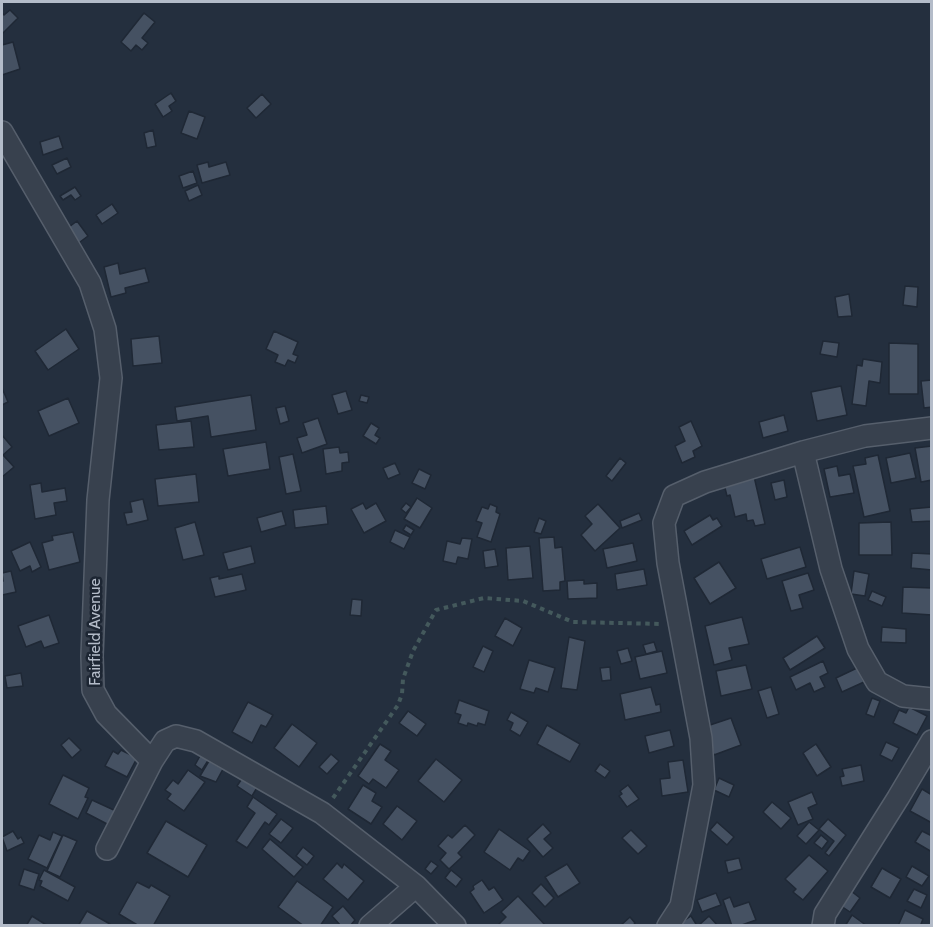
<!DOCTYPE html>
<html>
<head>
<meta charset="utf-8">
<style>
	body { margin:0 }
	#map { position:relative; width:933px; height:927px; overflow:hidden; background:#242f3e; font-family:Cabin,sans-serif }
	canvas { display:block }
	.frame { position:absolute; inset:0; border:3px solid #b4bcc9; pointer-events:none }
</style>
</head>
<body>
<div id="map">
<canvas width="933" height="927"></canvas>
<div class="frame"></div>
</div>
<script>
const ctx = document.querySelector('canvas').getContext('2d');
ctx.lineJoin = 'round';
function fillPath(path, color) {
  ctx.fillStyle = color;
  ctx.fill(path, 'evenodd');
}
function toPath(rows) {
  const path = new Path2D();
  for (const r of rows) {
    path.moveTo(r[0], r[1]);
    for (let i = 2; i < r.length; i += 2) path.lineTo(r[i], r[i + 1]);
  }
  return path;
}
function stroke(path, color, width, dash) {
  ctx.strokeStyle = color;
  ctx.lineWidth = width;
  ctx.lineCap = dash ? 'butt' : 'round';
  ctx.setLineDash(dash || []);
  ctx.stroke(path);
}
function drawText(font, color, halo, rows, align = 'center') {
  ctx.font = font + ' Cabin,sans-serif';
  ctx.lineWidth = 5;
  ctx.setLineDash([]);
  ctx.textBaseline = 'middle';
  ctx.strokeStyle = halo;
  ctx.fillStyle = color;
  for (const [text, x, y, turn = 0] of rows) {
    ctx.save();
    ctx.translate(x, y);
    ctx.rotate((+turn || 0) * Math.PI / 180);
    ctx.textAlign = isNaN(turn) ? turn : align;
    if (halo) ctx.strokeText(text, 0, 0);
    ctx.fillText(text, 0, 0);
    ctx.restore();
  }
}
const building = toPath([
	[10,10,18,18,2,34,2,13,4,15,10,10],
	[144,13,155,22,142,38,148,43,142,50,136,45,131,51,121,42,144,13],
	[13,42,20,69,2,75,2,45,13,42],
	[171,93,176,101,169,106,172,111,163,117,155,104,171,93],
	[262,94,271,104,256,118,247,108,262,94],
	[189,111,205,117,197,139,181,133,189,111],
	[153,130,156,146,147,148,144,133,153,130],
	[59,136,63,148,43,155,40,142,59,136],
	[67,158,71,167,57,174,52,165,67,158],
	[208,162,209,167,226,162,230,175,202,183,197,165,208,162],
	[193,171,197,183,183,188,179,176,193,171],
	[198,185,202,195,189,201,185,191,198,185],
	[75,187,81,196,75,200,71,195,63,200,60,196,75,187],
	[112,204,118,213,102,224,96,215,112,204],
	[77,221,88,236,76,245,65,230,77,221],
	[118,263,120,274,145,268,149,282,125,288,126,293,111,297,104,267,118,263],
	[905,286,918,287,917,307,903,305,905,286],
	[849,294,852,316,838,317,835,297,849,294],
	[66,329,79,349,48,370,35,351,66,329],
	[274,331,298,342,293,354,298,356,295,363,288,360,285,366,275,362,278,355,266,349,274,331],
	[159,336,162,363,133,366,131,339,159,336],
	[823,341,839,343,837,357,820,354,823,341],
	[889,343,918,344,918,394,889,394,889,343],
	[863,359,882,362,880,383,869,381,866,406,852,404,857,365,862,366,863,359],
	[932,380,932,407,924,408,921,381,932,380],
	[841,386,847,415,817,421,811,392,841,386],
	[2,388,8,402,2,405,2,388],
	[346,391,352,410,338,414,332,395,346,391],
	[251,395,256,430,211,437,208,416,177,421,175,407,251,395],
	[361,395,369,397,367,403,359,401,361,395],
	[68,398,79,423,49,436,38,411,68,398],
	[285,406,289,421,280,424,276,408,285,406],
	[784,415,788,431,763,438,759,422,784,415],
	[318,418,327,444,302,453,297,438,307,435,303,423,318,418],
	[191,421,194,447,159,450,156,425,191,421],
	[691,421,702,446,693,451,695,457,682,463,675,446,685,441,679,427,691,421],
	[371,423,379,428,375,435,380,438,376,444,363,436,371,423],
	[2,435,12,447,3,455,14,467,2,477,2,435],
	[266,442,270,469,228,476,223,449,266,442],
	[932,446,932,480,921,482,915,448,932,446],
	[339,447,340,453,348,452,349,462,342,463,342,471,326,474,323,449,339,447],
	[910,453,916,478,891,483,886,458,910,453],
	[293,454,301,491,286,494,279,457,293,454],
	[878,455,890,511,864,517,853,466,866,464,865,458,878,455],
	[620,458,626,463,612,481,606,476,620,458],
	[395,463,400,474,388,479,383,468,395,463],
	[837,466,839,476,850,474,854,493,830,497,824,469,837,466],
	[419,469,431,475,425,489,412,483,419,469],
	[753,472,765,524,755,526,753,520,747,521,746,514,735,517,730,495,727,496,723,480,753,472],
	[196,474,199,502,158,506,155,479,196,474],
	[784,480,787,497,775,500,771,483,784,480],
	[41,483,42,492,65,488,67,501,54,503,56,515,35,519,30,485,41,483],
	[417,498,432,508,420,528,404,519,417,498],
	[143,499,148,520,127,525,124,513,132,512,130,502,143,499],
	[363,503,366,509,376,503,386,521,364,533,351,509,363,503],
	[406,503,411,507,406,513,401,509,406,503],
	[490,504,497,507,496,512,500,514,491,542,477,537,482,523,476,521,482,507,488,509,490,504],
	[598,504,620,528,595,551,581,535,592,524,585,516,598,504],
	[326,506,328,524,295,528,293,510,326,506],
	[932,507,932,521,912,522,910,509,932,507],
	[282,511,286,525,261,532,257,518,282,511],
	[639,513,642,520,622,528,620,521,639,513],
	[710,515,713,520,717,518,722,526,692,545,684,531,710,515],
	[539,518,546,521,541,534,534,532,539,518],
	[195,522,204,555,183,560,175,528,195,522],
	[891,522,892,555,859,555,859,523,891,522],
	[406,525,414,530,411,535,403,530,406,525],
	[395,530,410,537,404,549,390,542,395,530],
	[73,532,80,562,49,570,42,543,53,540,52,536,73,532],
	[554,537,555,548,562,547,565,581,560,582,560,590,543,591,539,538,554,537],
	[462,538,472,539,468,559,458,557,456,564,443,561,447,541,460,544,462,538],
	[30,542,41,567,32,572,30,566,20,571,11,551,30,542],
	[633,543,637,561,607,568,603,549,633,543],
	[251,546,255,563,228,570,223,553,251,546],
	[530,546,533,578,508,580,506,548,530,546],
	[800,547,806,567,767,579,761,559,800,547],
	[495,549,498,566,485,568,483,551,495,549],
	[912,553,932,554,932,570,911,568,912,553],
	[719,562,736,588,710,604,694,578,719,562],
	[644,569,647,585,617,590,615,574,644,569],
	[11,571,16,592,2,595,2,582,3,581,2,573,11,571],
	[854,571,869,574,865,596,851,594,854,571],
	[808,573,814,590,799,595,803,608,791,611,782,581,808,573],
	[242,574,246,590,215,597,210,578,219,576,219,579,242,574],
	[584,580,584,584,597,583,597,598,568,599,567,581,584,580],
	[903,587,932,588,932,615,902,613,903,587],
	[872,591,886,597,882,606,868,600,872,591],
	[352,599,362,600,361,616,350,615,352,599],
	[49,615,59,643,44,648,41,641,26,647,18,626,49,615],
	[742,617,749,644,729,648,732,660,714,665,705,626,742,617],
	[505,618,522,628,513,646,495,636,505,618],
	[882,627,906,629,906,643,881,642,882,627],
	[817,636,825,648,790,670,783,658,817,636],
	[569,637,585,641,577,690,561,688,569,637],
	[654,642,657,651,646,654,643,645,654,642],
	[483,646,493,651,484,672,473,667,483,646],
	[628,648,632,661,621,664,617,651,628,648],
	[662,651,667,673,640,679,635,657,662,651],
	[529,660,555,668,548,692,536,688,534,693,520,689,529,660],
	[823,661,828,673,820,677,825,687,814,692,810,683,796,690,790,677,823,661],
	[746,665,752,689,721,696,716,671,746,665],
	[610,667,611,680,602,681,600,668,610,667],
	[857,668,864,682,842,692,836,678,857,668],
	[21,673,23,686,7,688,5,676,21,673],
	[651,687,656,705,660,704,661,712,625,720,620,694,651,687],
	[771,687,779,714,767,718,758,691,771,687],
	[872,698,880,701,874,717,866,714,872,698],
	[459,700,489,711,485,725,478,723,477,726,468,723,467,726,458,723,461,715,455,713,459,700],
	[248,702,273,715,266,727,261,725,252,743,232,732,248,702],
	[909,707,927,716,917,735,893,723,899,710,906,713,909,707],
	[408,711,426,724,417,736,399,723,408,711],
	[511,712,528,722,520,736,510,730,513,723,507,720,511,712],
	[731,718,741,745,714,755,704,727,731,718],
	[292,724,317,743,299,767,274,748,292,724],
	[547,725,580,744,570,762,537,744,547,725],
	[670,730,674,746,649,753,645,736,670,730],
	[69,738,81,750,72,758,61,745,69,738],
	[886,742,899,748,892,761,880,755,886,742],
	[380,744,391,751,385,760,399,770,386,788,373,779,369,784,358,776,380,744],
	[816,744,831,767,817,776,803,753,816,744],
	[121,750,137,758,127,777,105,766,113,751,118,754,121,750],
	[201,754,209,759,202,770,195,765,201,754],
	[331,754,339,761,327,774,319,767,331,754],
	[436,759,462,780,444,802,418,781,436,759],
	[683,760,688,792,662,796,660,779,670,778,668,762,683,760],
	[209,761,223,769,216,782,200,776,209,761],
	[600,764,610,771,605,778,595,771,600,764],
	[861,765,864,781,842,786,840,777,844,776,842,769,861,765],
	[188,770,205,782,184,811,167,799,171,794,165,790,173,780,178,784,188,770],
	[63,775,89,788,85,797,88,798,78,819,49,804,63,775],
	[243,777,258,786,252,796,237,786,243,777],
	[719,778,734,785,729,797,714,790,719,778],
	[363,785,376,793,372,801,382,807,371,824,348,809,363,785],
	[628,785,639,799,627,807,619,796,622,794,620,791,628,785],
	[922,789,932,795,932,823,910,811,922,789],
	[812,792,817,804,808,808,813,819,798,825,788,802,812,792],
	[253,797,277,814,269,825,265,822,247,848,236,841,255,813,247,807,253,797],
	[92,800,116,811,109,825,86,813,92,800],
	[772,802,791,818,781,829,763,812,772,802],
	[397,806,417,821,402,840,383,824,397,806],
	[281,819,293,828,281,843,269,834,281,819],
	[828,819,846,835,829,856,825,853,834,841,819,829,828,819],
	[166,821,207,845,188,877,147,853,166,821],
	[717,822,734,837,727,845,710,830,717,822],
	[809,822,819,830,806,844,797,836,809,822],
	[543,824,551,833,544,839,553,848,543,857,527,839,543,824],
	[465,825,475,835,458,853,462,857,449,869,440,860,446,853,438,846,448,835,452,838,465,825],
	[499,829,530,851,523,861,518,858,510,870,484,852,499,829],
	[631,830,647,846,638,854,622,838,631,830],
	[13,831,18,839,21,837,24,843,7,851,2,837,13,831],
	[922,831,932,836,932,852,915,842,922,831],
	[53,832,62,836,47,868,28,859,39,835,50,840,53,832],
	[63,835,77,841,60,877,47,871,63,835],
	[821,835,828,841,822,849,814,843,821,835],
	[270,839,303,867,294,877,262,849,270,839],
	[303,847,314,856,307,865,296,856,303,847],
	[809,855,828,871,803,900,793,892,796,889,785,879,809,855],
	[739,858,742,869,728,873,725,861,739,858],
	[431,861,438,866,431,874,425,869,431,861],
	[337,863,342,868,344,864,364,881,348,900,323,879,337,863],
	[567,864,580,883,558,897,545,877,567,864],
	[912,866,929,876,922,886,906,877,912,866],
	[882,868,901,879,890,898,871,887,882,868],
	[24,869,39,874,34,890,19,885,24,869],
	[44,870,75,887,68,901,40,886,42,881,39,880,44,870],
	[451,870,462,879,456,887,445,878,451,870],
	[482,880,489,890,494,887,503,900,484,913,470,892,474,889,473,886,482,880],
	[297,881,333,907,320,926,304,926,278,907,297,881],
	[137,882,149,888,151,885,170,896,153,926,139,926,119,914,137,882],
	[541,884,554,898,545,907,532,893,541,884],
	[914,889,927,895,921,908,907,901,914,889],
	[851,891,860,898,850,912,841,906,851,891],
	[716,893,721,905,702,912,697,900,716,893],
	[518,896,546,926,497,926,506,917,501,912,518,896],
	[730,897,734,907,749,902,756,920,739,926,732,926,723,900,730,897],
	[343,906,355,920,350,926,341,926,332,916,343,906],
	[905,910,923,919,921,924,924,926,898,926,905,910],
	[87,911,110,924,109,926,78,926,87,911],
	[852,915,867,926,845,926,852,915],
	[32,916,48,926,26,926,32,916],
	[691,916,696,924,694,926,676,926,691,916],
	[709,916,718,926,698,926,709,916],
	[630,917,635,923,633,926,620,926,630,917]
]);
fillPath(building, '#455162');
stroke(building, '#1f2835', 1.5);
const street = toPath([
	[2,132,90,283,105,329,111,378,98,500,92,656,93,690,106,714,152,761],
	[803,452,831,569,858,649,877,682,903,696,932,699],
	[107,849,152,761,165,741,176,736,196,741,322,813,416,886,455,926],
	[370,926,416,886],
	[668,926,681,906,704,785,701,738,668,563,664,523,674,496,705,482,803,452,865,436,932,428],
	[823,926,825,914,898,798,932,741]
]);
stroke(street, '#565f6c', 24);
stroke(toPath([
	[333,798,398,705,402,694,403,679,413,651,436,610,484,598,523,601,573,622,662,624]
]), '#44595c', 4, [4.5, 4.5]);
stroke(street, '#38414e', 21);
drawText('16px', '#b4bcc9', '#1d2633', [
	["Fairfield Avenue",95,632,-90]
]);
</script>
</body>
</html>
